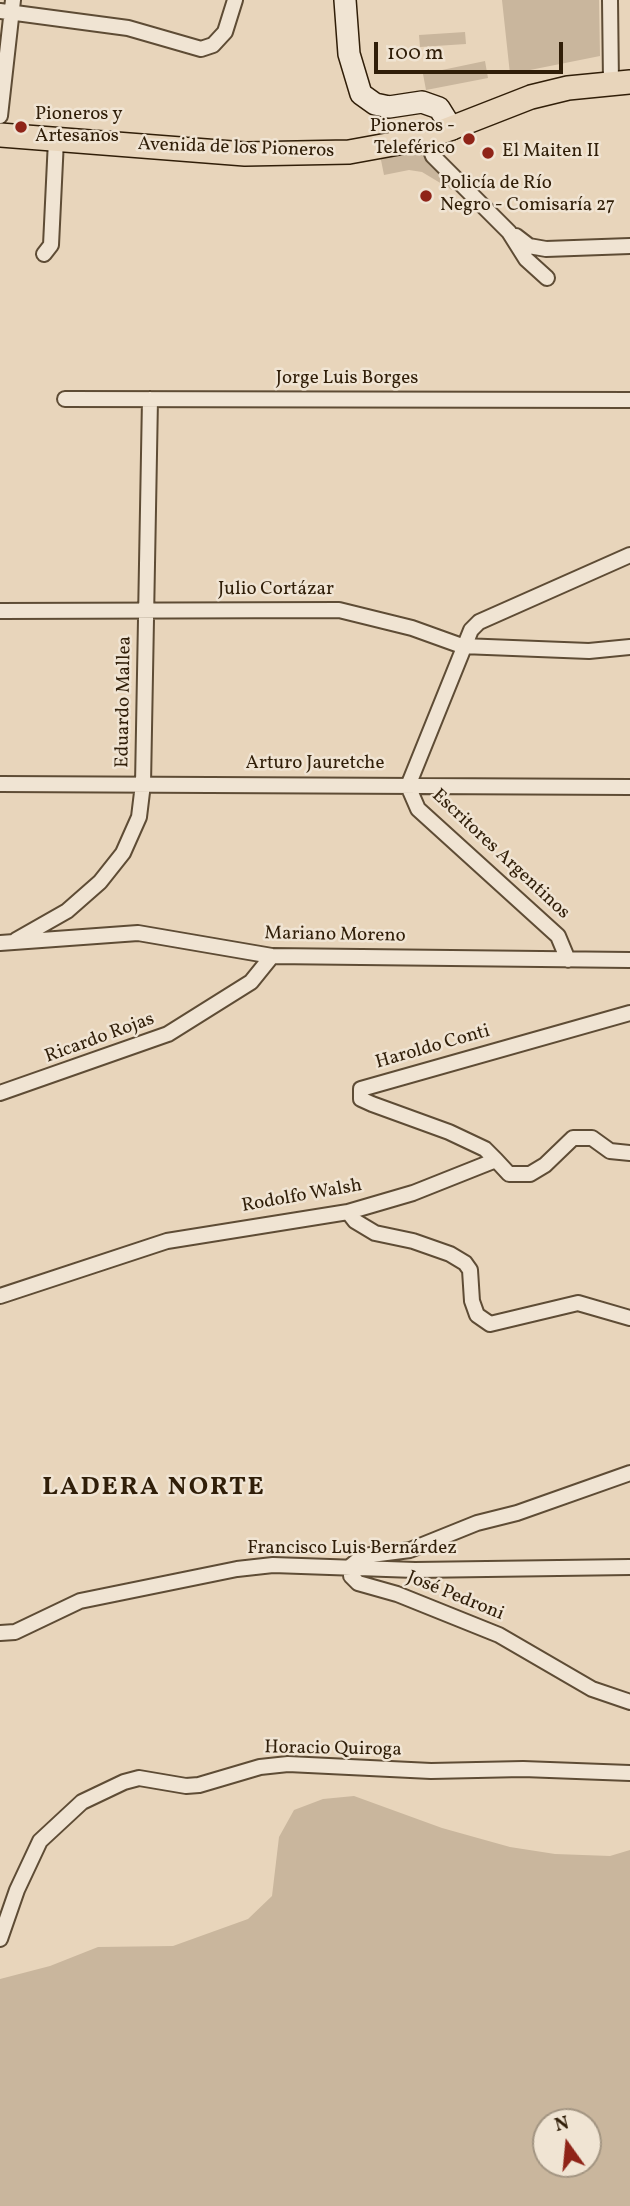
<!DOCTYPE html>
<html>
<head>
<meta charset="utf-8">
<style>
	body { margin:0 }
	#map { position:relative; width:630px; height:2206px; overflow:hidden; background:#e8d5bb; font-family:Vollkorn,serif }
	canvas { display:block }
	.north { position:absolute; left:532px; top:2108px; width:70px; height:70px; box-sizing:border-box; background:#f0e4d3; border:2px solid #a39582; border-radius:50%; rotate:345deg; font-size:19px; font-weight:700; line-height:28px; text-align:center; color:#301e08 }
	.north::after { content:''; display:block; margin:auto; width:24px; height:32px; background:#8f2418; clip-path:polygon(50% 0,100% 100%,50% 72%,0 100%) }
	.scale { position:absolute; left:374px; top:42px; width:189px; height:32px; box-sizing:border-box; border:4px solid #301e08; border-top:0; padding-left:9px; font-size:21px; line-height:24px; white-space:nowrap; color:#301e08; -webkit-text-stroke:5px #f0e4d3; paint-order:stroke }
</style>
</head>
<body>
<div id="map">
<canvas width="630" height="2206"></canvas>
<div class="north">N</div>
<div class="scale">100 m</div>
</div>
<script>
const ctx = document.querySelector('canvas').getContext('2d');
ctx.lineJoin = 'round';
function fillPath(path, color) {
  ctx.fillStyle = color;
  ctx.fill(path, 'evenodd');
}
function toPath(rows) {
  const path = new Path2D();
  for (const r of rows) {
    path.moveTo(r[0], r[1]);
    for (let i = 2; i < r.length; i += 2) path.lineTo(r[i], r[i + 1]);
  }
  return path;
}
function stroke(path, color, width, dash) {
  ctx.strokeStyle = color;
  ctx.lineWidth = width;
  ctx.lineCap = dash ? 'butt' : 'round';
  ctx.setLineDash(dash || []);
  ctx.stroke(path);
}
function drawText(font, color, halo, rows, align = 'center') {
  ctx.font = font + ' Vollkorn,serif';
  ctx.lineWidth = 5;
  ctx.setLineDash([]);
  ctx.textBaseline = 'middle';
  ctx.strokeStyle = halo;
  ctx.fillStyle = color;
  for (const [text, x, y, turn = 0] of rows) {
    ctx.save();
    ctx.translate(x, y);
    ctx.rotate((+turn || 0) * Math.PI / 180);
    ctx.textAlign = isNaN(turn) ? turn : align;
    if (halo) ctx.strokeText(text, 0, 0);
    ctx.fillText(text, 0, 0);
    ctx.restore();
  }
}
fillPath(toPath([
	[502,0,599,0,600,56,510,74],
	[465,32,466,44,420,47,419,35],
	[485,61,488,78,426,90,423,74],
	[424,145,454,181,452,190,422,172,409,170,384,175,380,155],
	[354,1796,442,1828,510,1847,555,1854,610,1856,630,1850,630,2206,0,2206,0,1979,50,1966,98,1947,173,1946,248,1919,272,1896,279,1837,294,1810,323,1799],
	[546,2122,588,2122,588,2164,546,2164]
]), '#c9b69d');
const minor = toPath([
	[610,0,611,82],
	[0,11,128,28,201,49,213,45,225,32,235,0],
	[0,116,13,0],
	[426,138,433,156,509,232,526,259,547,278],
	[516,236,529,246,546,249,630,246],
	[44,254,51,245,56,140],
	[65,399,630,400],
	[0,611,339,610,412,628,462,646,589,651,630,647],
	[0,784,630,787],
	[16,940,67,911,100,882,123,853,139,817,143,784,150,399],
	[0,943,138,933,272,956,630,960],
	[568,960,558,936,418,809,408,786,471,630,479,622,630,555],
	[0,1093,168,1034,251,982,272,956],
	[496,1160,485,1149,449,1132,372,1104,361,1099,361,1089,630,1013],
	[348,1212,355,1221,375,1233,413,1241,450,1254,465,1263,470,1270,472,1301,477,1315,490,1324,578,1303,630,1318],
	[0,1296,167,1241,348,1212,413,1193,496,1160,509,1174,530,1174,545,1165,573,1138,592,1138,610,1151,630,1153],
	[630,1473,517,1513,477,1523,410,1550,363,1556,351,1566,351,1576,358,1583,397,1594,499,1635,592,1689,630,1702],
	[0,1633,15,1632,80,1601,237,1569,273,1565,415,1570,630,1567],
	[0,1939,17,1890,40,1841,82,1802,124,1782,139,1778,186,1786,199,1785,260,1767,288,1764,431,1771,523,1769,630,1773]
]);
const secondary = toPath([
	[345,0,349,54,361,94,375,104,389,107,422,102,439,108,452,129]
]);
const primary = toPath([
	[0,135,245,154,349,152,426,138,531,97,568,88,630,82]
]);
stroke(minor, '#5e4c35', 18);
stroke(secondary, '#301e08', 24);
stroke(primary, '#301e08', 26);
stroke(minor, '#f0e4d3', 14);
stroke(secondary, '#f0e4d3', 21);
stroke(primary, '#e8d5bb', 23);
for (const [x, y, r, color] of [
	[21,127,7,"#8f2418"],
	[469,139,7,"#8f2418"],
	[488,153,7,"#8f2418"],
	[426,196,7,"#8f2418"]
]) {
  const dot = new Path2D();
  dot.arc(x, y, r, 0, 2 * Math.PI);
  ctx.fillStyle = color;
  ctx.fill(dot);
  stroke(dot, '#f0e4d3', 2.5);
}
drawText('19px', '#301e08', '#f0e4d3', [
	["Pioneros y",35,116],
	["Artesanos",35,138],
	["Pioneros -",455,128,"right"],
	["Teleférico",455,150,"right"],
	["El Maiten II",502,153],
	["Policía de Río",440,185],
	["Negro - Comisaría 27",440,207]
], 'left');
drawText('19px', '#301e08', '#f0e4d3', [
	["Avenida de los Pioneros",236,149,2],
	["Jorge Luis Borges",347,380],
	["Julio Cortázar",276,591],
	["Eduardo Mallea",125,702,-89],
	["Arturo Jauretche",315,765],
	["Escritores Argentinos",500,855,43],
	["Mariano Moreno",335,936,1],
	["Ricardo Rojas",100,1039,-20],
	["Haroldo Conti",433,1048,-16],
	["Rodolfo Walsh",302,1197,-10],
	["Francisco Luis Bernárdez",352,1550],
	["José Pedroni",455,1597,22],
	["Horacio Quiroga",333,1750,1]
]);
ctx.letterSpacing = '2px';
drawText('bold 26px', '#301e08', '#f0e4d3', [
	["LADERA NORTE",154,1489]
]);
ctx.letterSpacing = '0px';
</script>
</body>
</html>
